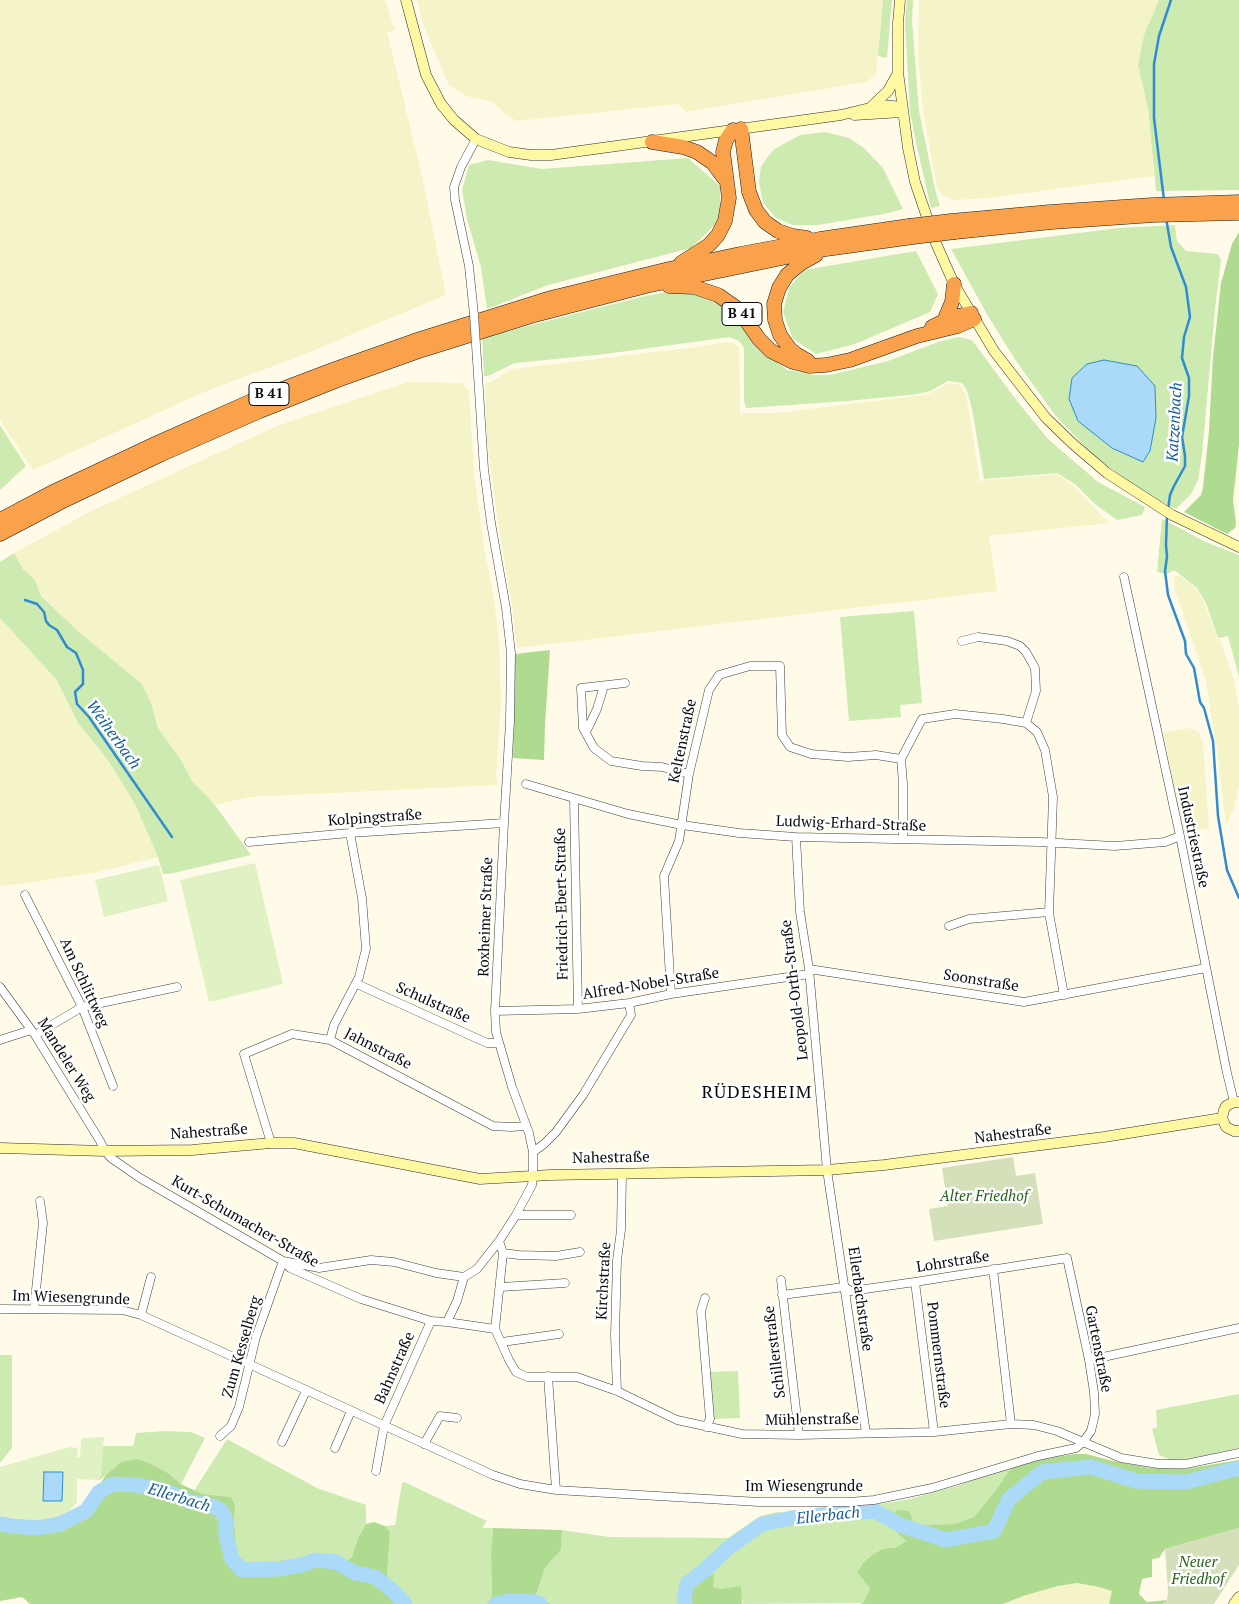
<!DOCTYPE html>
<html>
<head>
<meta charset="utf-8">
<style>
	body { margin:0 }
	canvas { display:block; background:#fffbe8 }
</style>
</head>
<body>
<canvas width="1239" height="1604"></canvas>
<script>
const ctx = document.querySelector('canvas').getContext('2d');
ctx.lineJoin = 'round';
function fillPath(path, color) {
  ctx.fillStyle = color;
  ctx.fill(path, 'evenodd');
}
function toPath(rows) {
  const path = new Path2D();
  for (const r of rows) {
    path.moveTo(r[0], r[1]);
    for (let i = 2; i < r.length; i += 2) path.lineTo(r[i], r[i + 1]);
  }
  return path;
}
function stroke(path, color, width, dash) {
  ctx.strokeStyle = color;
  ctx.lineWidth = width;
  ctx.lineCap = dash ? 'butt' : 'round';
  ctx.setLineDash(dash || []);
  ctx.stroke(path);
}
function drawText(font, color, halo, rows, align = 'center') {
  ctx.font = font + ' "PT Serif",serif';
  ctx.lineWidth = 5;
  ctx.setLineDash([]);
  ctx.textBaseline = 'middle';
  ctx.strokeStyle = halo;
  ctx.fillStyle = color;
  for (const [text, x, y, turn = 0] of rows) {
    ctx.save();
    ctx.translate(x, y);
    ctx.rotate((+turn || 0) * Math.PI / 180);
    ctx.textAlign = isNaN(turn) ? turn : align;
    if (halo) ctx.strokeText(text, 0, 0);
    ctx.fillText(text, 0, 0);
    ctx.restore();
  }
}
fillPath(toPath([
	[0,0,385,0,395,30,387,32,421,171,446,295,300,356,204,392,33,470,0,420],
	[417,0,883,0,876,74,867,82,686,112,678,104,517,121,507,115,492,102,466,96,449,85,424,27],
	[919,0,1159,0,1144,35,1138,65,1148,108,1154,176,988,198,954,200,943,196,937,188,923,110,918,57],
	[726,342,734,343,739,347,740,413,776,413,915,396,926,395,934,391,948,383,960,385,965,392,968,405,980,481,1057,474,1074,486,1109,523,989,536,997,591,517,648,512,606,497,517,487,440,485,383,491,382,512,369,689,348],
	[408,382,462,383,469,391,474,473,484,547,494,598,499,642,501,702,496,776,498,785,249,797,215,805,192,781,181,760,158,728,151,703,142,684,79,632,41,595,35,580,23,569,14,553,91,511,277,426],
	[1178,575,1197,589,1205,604,1217,639,1220,639,1234,680,1239,707,1239,785,1234,808,1229,821,1226,824,1218,758,1206,681,1175,590,1174,578],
	[0,618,56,679,78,723,108,760,135,804,158,857,98,872,27,883,0,886],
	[1191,728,1199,732,1203,743,1209,828,1184,832,1163,732],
	[1077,1583,1099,1587,1112,1591,1109,1604,1003,1604,1023,1596,1058,1586]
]), '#f5f3c8');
fillPath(toPath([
	[883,0,892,0,887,58,878,56],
	[907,0,913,0,912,21,919,111,935,189,940,206,931,208,917,147,910,112,905,22],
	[1159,0,1239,0,1239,190,1156,191,1148,108,1138,65,1144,35],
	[825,132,849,138,864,148,883,168,903,209,889,213,818,225,793,225,776,218,763,203,759,182,761,166,773,150,800,135],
	[688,158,720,186,720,220,691,248,548,285,487,309,481,267,467,219,462,190,469,165,488,160,542,169],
	[1175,225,1177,241,1186,251,1218,254,1221,260,1215,309,1202,455,1198,480,1191,494,1176,509,1143,492,1121,476,1089,451,1055,415,1016,361,988,316,951,249,1119,228],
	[916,251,938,294,930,312,855,344,816,354,793,339,783,312,789,288,804,270],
	[667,292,702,293,727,306,762,351,787,370,814,375,830,375,888,361,938,342,958,337,972,340,1017,401,1048,439,1098,482,1145,507,1142,515,1117,520,1095,504,1075,484,1057,473,984,479,972,409,967,391,962,383,948,381,930,391,918,394,848,401,746,408,744,401,744,348,739,341,730,337,605,354,515,363,488,376,484,376,482,336,504,332,645,296],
	[0,425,26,466,0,490],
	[1162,519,1208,543,1239,555,1239,677,1228,636,1218,638,1206,603,1197,588,1174,570,1167,574,1157,572],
	[14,553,23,569,35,580,41,596,79,632,142,684,151,703,158,728,181,760,192,781,215,805,251,855,169,874,163,874,158,857,135,804,108,760,78,723,56,679,0,618,0,562],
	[914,611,922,703,900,705,901,717,849,721,840,617],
	[0,1355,12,1355,12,1448,0,1463],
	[738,1371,740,1418,710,1419,707,1372],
	[1239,1394,1239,1448,1189,1459,1171,1460,1159,1455,1152,1429,1157,1427,1156,1410],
	[165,1431,191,1432,205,1438,181,1484,168,1473,151,1464,121,1462,100,1480,103,1446,133,1446,136,1433],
	[227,1439,317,1488,366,1505,366,1524,358,1538,352,1557,341,1566,326,1566,314,1562,304,1568,280,1572,258,1573,238,1569,234,1521,235,1505,231,1497,202,1494,194,1491],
	[1016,1462,996,1490,974,1517,955,1524,915,1525,892,1528,906,1541,897,1547,882,1549,871,1556,863,1563,857,1572,870,1589,863,1603,742,1604,743,1601,722,1589,713,1587,680,1595,679,1604,551,1604,536,1595,545,1568,561,1550,562,1530,609,1537,728,1538,760,1516,778,1512,799,1515,842,1510,910,1499,960,1485],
	[404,1482,487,1521,482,1528,493,1528,491,1554,492,1596,487,1604,410,1604,396,1586,387,1577,390,1532,385,1526,395,1525,402,1483]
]), '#cdeab1');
fillPath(toPath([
	[1239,232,1239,445,1233,500,1236,523,1235,528,1227,534,1184,512,1201,495,1203,487,1209,431,1213,357,1221,283,1232,244],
	[550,650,545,725,544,760,513,758,515,654],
	[1075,1454,1086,1454,1113,1461,1151,1468,1185,1469,1239,1460,1239,1528,1165,1549,1159,1558,1152,1559,1152,1577,1142,1579,1139,1594,1147,1602,1167,1600,1163,1604,1109,1604,1112,1591,1099,1587,1077,1583,1058,1586,1023,1596,1003,1604,859,1604,863,1603,870,1589,857,1572,863,1563,871,1556,882,1549,897,1547,906,1541,892,1528,891,1517,897,1510,909,1511,915,1525,955,1524,974,1517,996,1490,1009,1471,1021,1462],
	[137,1459,151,1464,168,1473,181,1484,202,1494,231,1497,235,1505,234,1521,238,1569,258,1573,280,1572,304,1568,314,1562,326,1566,341,1566,352,1557,358,1538,366,1524,374,1522,385,1526,390,1532,387,1577,396,1586,410,1604,30,1604,22,1597,0,1601,0,1518,31,1524,60,1519,80,1508,95,1492,106,1475,121,1462],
	[493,1528,562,1530,561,1550,545,1568,536,1595,551,1604,487,1604,492,1596,491,1554],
	[703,1572,714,1574,713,1587,722,1589,741,1586,742,1604,679,1604,680,1595,683,1584,691,1578]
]), '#afdb90');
fillPath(toPath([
	[1013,1157,1016,1176,1035,1173,1043,1224,934,1241,929,1209,948,1206,942,1168],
	[1239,1528,1239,1565,1214,1604,1163,1604,1167,1600,1168,1590,1165,1549]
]), '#d3e0ba');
fillPath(toPath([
	[255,863,283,984,209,1002,180,880],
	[159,865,168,901,104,917,95,880],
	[104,1437,100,1480,77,1479,77,1502,69,1511,55,1522,11,1521,0,1516,0,1467,69,1447,78,1448,77,1457,80,1457,81,1440,84,1438]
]), '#e0f1c3');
const water = toPath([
	[1104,360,1137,366,1155,386,1156,418,1150,451,1143,462,1112,448,1078,421,1069,399,1072,378,1087,364,1104,360],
	[44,1472,63,1472,62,1501,43,1501,44,1472]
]);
fillPath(water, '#abd9f8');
stroke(water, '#2f8cd2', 1);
stroke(toPath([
	[1164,200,1154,118,1154,64,1159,36,1171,0],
	[1166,218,1171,247,1186,287,1190,317,1184,337,1182,358,1189,378,1189,396,1182,437,1185,456,1185,466,1174,486,1170,495,1168,510],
	[1167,515,1166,545,1167,557,1165,571,1168,595,1185,641,1186,654,1194,668,1200,702,1204,708,1213,741,1218,816,1227,870,1239,898],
	[25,600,37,604,44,612,46,621,49,625,57,630,67,647,76,653,83,670,83,684,75,692,77,704,89,717,172,837]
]), '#2f8cd2', 2.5);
stroke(toPath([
	[0,1524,11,1526,37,1528,60,1524,86,1511,99,1492,113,1484,137,1485,166,1491,188,1501,212,1506,222,1511,226,1521,226,1535,232,1559,242,1570,278,1569,302,1565,316,1560,336,1562,355,1573,376,1577,394,1592,405,1604],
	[496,1604,509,1601,536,1602,540,1604],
	[685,1604,684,1599,687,1584,705,1570,727,1549,762,1524,792,1518,820,1515,875,1511,900,1525,946,1540,994,1531,1009,1499,1042,1472,1091,1467,1136,1481,1186,1482,1239,1468]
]), '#abd9f8', 15);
const street = toPath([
	[474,315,469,266,455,200,454,187,461,167,476,139],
	[1124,577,1180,836,1227,1073,1234,1102],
	[962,641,978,637,1007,641,1020,646,1026,652,1035,668,1036,691,1026,723],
	[625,683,581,688,583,728,594,748,611,761,642,766,662,767,689,774],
	[586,732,597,709,604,686],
	[901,759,922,719,955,714,1003,719,1026,723,1037,732,1045,750,1053,797,1049,913,1064,995],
	[901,759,903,783,903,839],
	[526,784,628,814,682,825,739,833,796,837,1040,842,1115,846,1165,842,1180,836],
	[574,799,578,1009],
	[796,837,800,912,809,969,827,1170,866,1433],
	[249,842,350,833,504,823],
	[25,895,82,1007,113,1086],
	[949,926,969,919,1049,912],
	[809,969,1024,1002,1206,968],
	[357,984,487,1043,499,1043],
	[0,987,35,1035,100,1141,105,1151,111,1158,140,1178,283,1261,290,1268,361,1299,431,1321,447,1322,495,1329],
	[671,994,664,876,679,841,689,774,709,690,719,675,750,666,780,666,782,735,790,747,811,754,848,757,876,755,901,759],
	[495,1011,578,1009,629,1003,671,994,809,974],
	[35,1035,82,1007,177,987],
	[0,1040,31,1030],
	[330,1040,334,1025,359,977,366,949,362,898,350,833],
	[271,1143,244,1054,292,1034,330,1040,493,1126,511,1127,525,1126],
	[533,1152,544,1144,556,1132,583,1095,631,1015,629,1003],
	[516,1215,571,1215],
	[499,1241,503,1253,495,1329,509,1360,516,1372,527,1377,577,1377,617,1391,677,1420,742,1434,799,1435,934,1432,1011,1424,1034,1425,1057,1431,1083,1442,1091,1431,1095,1414,1094,1392,1089,1360,1067,1258,915,1282,851,1291,844,1287,782,1295],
	[503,1253,519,1255,556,1256,580,1252],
	[993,1269,1011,1424],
	[781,1280,799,1435],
	[915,1282,934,1432],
	[501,1287,565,1283],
	[705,1298,701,1311,710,1419,706,1427],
	[0,1309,122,1310,141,1315,493,1475,520,1484,556,1490,759,1502,849,1502,874,1500,932,1488,1038,1456,1076,1448,1083,1442,1121,1458,1158,1464,1186,1464,1239,1453],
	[34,1309,43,1223,40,1201],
	[141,1315,151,1277],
	[447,1322,457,1301,464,1277,477,1269,499,1241,516,1215,532,1185,533,1176,533,1152,529,1133,512,1087,496,1032,495,1011,504,823,510,722,511,653,506,608,491,523,484,469,477,360],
	[502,1342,559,1334],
	[1089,1360,1239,1328],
	[548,1376,556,1490],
	[617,1391,615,1335,617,1260,621,1230,622,1173],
	[220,1436,231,1426,239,1407,256,1337,283,1261,319,1268,371,1260,394,1262,436,1273,464,1277],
	[282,1442,306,1391],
	[424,1444,440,1416,457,1418],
	[335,1448,351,1411],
	[376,1471,384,1426,431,1321]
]);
const secondary = toPath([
	[406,0,426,75,441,104,454,120,476,139,509,152,531,155,551,155,841,115,882,105,902,107],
	[900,0,898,23,898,72,908,148,915,182,935,241,954,284,994,351,1046,418,1073,444,1107,473,1172,515,1239,547],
	[872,106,888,91,898,73],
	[854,115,903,112],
	[1239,1102,1234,1102,1226,1106,1224,1110,1222,1118,1226,1127,1234,1131,1239,1131],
	[0,1148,105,1151,192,1150,271,1143,294,1143,480,1179,550,1175,827,1170,884,1165,1104,1137,1222,1118],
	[1234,1604,1239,1597]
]);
const highway = toPath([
	[741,129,749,192,756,210,765,222,778,231,793,236,807,238],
	[652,142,683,147,697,152,713,163,724,178],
	[951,221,1050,212,1152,205,1239,202],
	[955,232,1052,222,1154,215,1239,213],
	[681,263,709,245,718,235,725,221,729,198,723,152,726,140,733,130],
	[669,286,694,287,718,295,738,309,759,339,771,351,793,362,809,366,826,365,850,360,917,336,958,326,974,319],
	[944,321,952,302,954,284],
	[932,327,950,318,971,313],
	[808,361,796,354,790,349,780,335,775,320,774,304,779,288,787,275,800,264,816,255],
	[0,520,55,491,157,443,256,399,335,369,414,341,551,298,669,269,740,254,820,239,909,226],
	[0,534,61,502,162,454,260,411,338,380,422,350,531,316,646,286,826,249,913,237]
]);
stroke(street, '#3e3e3e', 9);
stroke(secondary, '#2d2d2d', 11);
stroke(highway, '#1c1c1c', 15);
stroke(street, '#fff', 8);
stroke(secondary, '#fff8a3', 10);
stroke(highway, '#faa14b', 14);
const streetBridge = toPath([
	[474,315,477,360]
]);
const highwayBridge = toPath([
	[909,226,951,221],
	[913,237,955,232]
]);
stroke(streetBridge, '#3e3e3e', 9, []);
stroke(highwayBridge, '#1c1c1c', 15, []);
stroke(streetBridge, '#fff', 8);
stroke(highwayBridge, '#faa14b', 14);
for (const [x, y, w] of [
	[742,314,40],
	[269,394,40]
]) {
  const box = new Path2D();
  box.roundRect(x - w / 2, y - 11.5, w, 23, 4);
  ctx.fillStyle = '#fff';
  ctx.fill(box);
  stroke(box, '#0b0b0b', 1);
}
drawText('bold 14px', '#0b0b0b', null, [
	["B 41",742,314],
	["B 41",269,394]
]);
drawText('15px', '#0b0b0b', '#fff', [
	["Keltenstraße",683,741,-78],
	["Kolpingstraße",375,818,-4],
	["Ludwig-Erhard-Straße",851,824,2],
	["Industriestraße",1193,837,78],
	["Friedrich-Ebert-Straße",562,904,-91],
	["Roxheimer Straße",486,917,-88],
	["Soonstraße",981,981,9],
	["Am Schlittweg",84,983,65],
	["Alfred-Nobel-Straße",651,984,-9],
	["Leopold-Orth-Straße",795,990,-97],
	["Schulstraße",433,1003,24],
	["Jahnstraße",378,1049,27],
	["Mandeler Weg",66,1060,58],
	["Nahestraße",209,1132,-4],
	["Nahestraße",1013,1134,-7],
	["Nahestraße",611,1158,-1],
	["Kurt-Schumacher-Straße",245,1222,30],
	["Lohrstraße",953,1262,-9],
	["Kirchstraße",604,1281,-87],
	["Im Wiesengrunde",71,1298,2],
	["Ellerbachstraße",860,1299,82],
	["Zum Kesselberg",242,1347,-74],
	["Gartenstraße",1098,1349,79],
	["Schillerstraße",775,1352,-97],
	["Pommernstraße",938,1355,83],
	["Bahnstraße",395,1368,-66],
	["Mühlenstraße",812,1420,-1],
	["Im Wiesengrunde",804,1487]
]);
drawText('italic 15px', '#26641a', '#fff', [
	["Alter Friedhof",984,1197],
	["Neuer",1198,1563],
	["Friedhof",1198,1580]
]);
drawText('italic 16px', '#115ca0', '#fff', [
	["Katzenbach",1175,422,-87],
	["Weiherbach",113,735,54],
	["Ellerbach",179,1498,17],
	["Ellerbach",828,1516,-6]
]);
ctx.letterSpacing = '1px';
drawText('18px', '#0b0b0b', '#fff', [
	["RÜDESHEIM",757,1093]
]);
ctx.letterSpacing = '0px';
</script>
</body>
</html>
